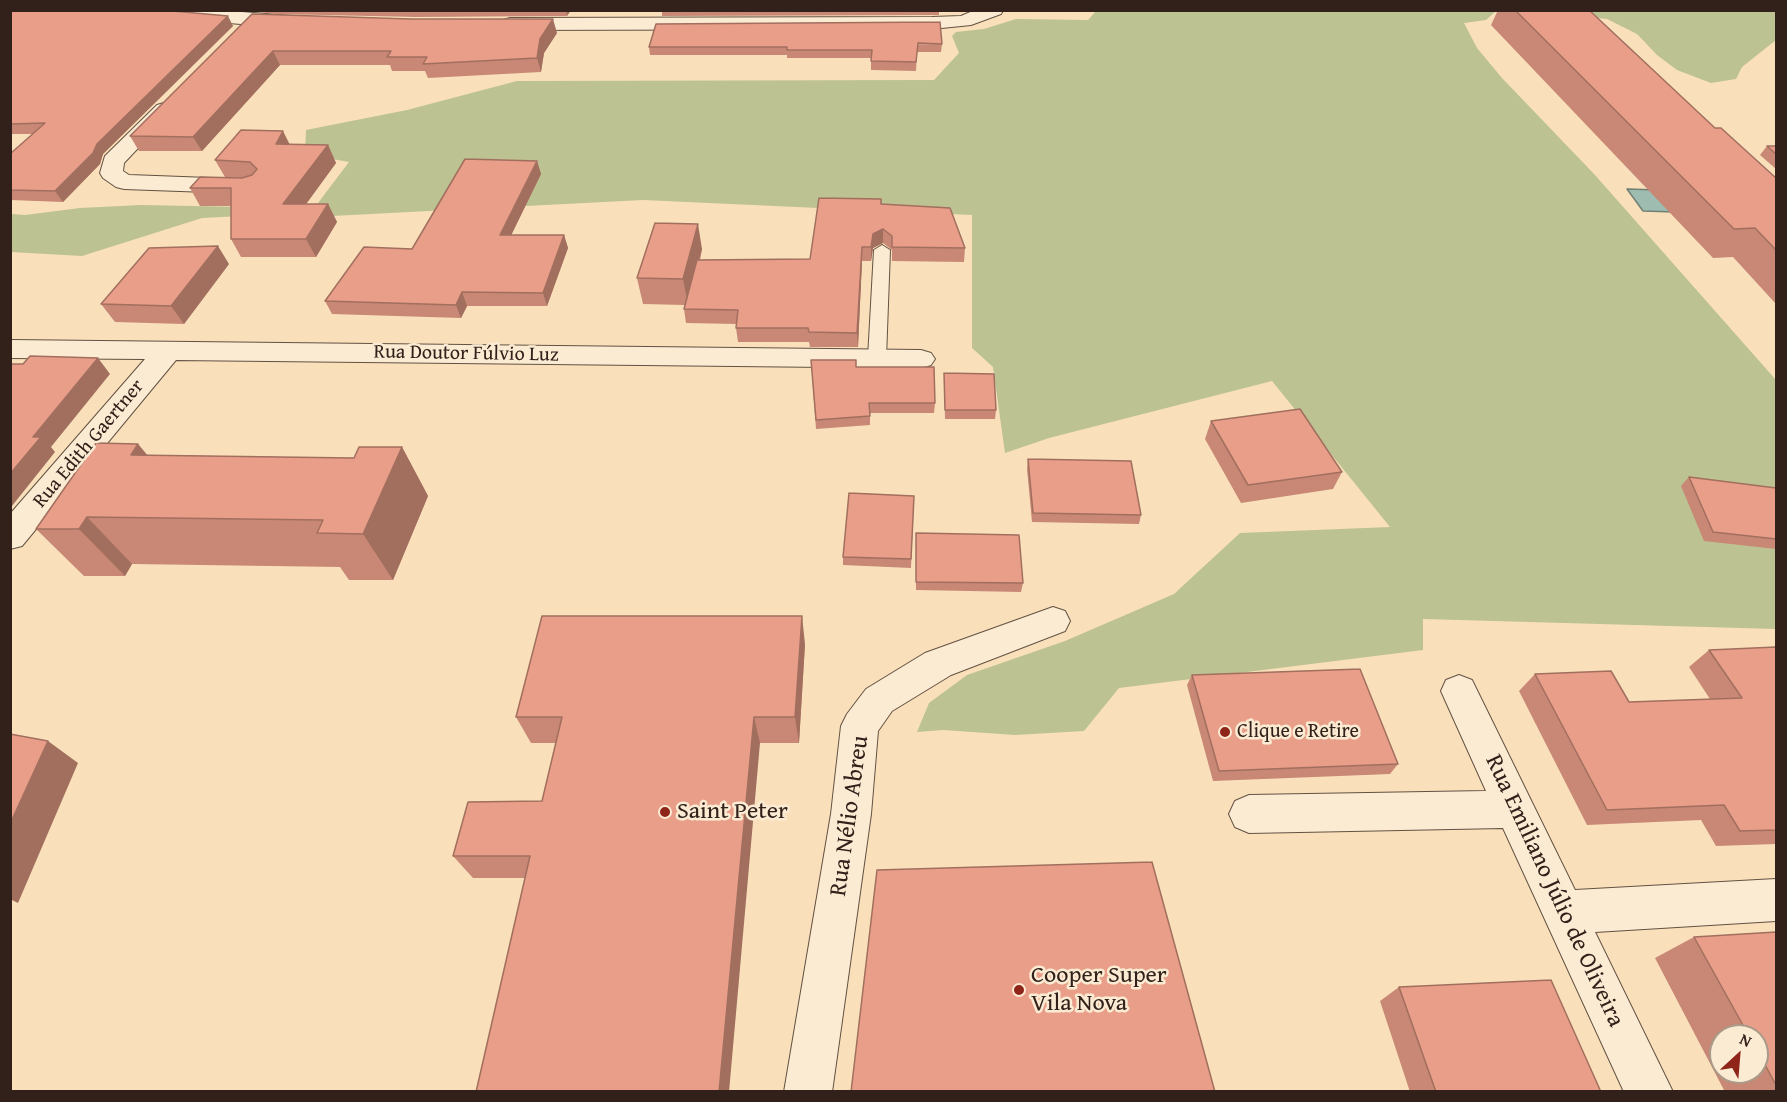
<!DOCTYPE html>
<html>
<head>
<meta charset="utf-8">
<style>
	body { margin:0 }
	#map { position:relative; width:1787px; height:1102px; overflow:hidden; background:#f9e0bb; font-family:"Gentium Book Plus",serif }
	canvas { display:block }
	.frame { position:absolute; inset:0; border:12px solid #31211a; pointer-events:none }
	.north { position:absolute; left:1709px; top:1024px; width:60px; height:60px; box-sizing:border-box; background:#fbebd3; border:2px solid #aa9a89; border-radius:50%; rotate:26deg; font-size:16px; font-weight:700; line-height:24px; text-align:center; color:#31211a }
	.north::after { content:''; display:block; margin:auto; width:21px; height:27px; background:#8f2418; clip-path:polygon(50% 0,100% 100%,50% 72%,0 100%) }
</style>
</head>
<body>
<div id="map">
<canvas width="1787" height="1102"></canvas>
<div class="frame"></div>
<div class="north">N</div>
</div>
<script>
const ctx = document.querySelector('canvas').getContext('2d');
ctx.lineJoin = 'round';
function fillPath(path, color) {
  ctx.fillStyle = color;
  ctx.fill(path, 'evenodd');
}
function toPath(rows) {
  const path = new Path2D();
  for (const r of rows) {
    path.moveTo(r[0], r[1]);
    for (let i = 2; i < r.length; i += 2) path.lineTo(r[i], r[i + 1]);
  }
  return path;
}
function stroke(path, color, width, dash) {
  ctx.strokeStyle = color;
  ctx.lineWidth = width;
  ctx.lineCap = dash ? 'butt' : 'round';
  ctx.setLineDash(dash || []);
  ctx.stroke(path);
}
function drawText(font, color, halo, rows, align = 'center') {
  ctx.font = font + ' "Gentium Book Plus",serif';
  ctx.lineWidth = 5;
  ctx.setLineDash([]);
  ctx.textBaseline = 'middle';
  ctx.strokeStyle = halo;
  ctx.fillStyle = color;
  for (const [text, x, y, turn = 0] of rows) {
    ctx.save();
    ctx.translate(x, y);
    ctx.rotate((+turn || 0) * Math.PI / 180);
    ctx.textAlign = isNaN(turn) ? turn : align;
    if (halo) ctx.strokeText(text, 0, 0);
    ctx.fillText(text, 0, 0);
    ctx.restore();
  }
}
fillPath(toPath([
	[1097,10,1496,11,1486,20,1464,23,1477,48,1502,78,1595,175,1776,380,1776,629,1423,619,1423,650,1119,688,1084,731,1015,735,943,730,917,732,929,703,967,675,1065,641,1174,594,1240,533,1390,527,1272,381,1049,438,1005,453,993,367,972,348,972,215,643,200,332,216,261,215,202,218,82,256,11,252,11,214,25,215,80,208,141,205,297,208,318,203,349,162,305,154,306,130,407,110,517,81,934,80,959,53,952,36,956,32,984,29,1016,19,1088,20],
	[1561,11,1776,11,1776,40,1742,67,1736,79,1711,83,1677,70,1657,55,1637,34,1607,19,1577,16]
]), '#bcc291');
const water = toPath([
	[1627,189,1658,190,1675,212,1643,211,1627,189]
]);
fillPath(water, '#9ebdb0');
stroke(water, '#727f74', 1.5);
const lane = toPath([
	[882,245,890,250,886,358,883,362,877,364,871,362,868,358,874,250,882,245]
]);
const street = toPath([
	[134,10,218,10,290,16,297,18,299,22,297,26,290,28,143,16,136,14,134,10],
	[975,10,1003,10,1001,14,971,25,932,29,510,30,503,28,501,24,503,20,510,18,932,17,961,16,975,10],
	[164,103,171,105,175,109,124,163,123,171,129,175,236,179,244,181,248,186,244,191,236,193,124,189,116,187,103,178,100,173,105,156,157,105,164,103],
	[10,340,921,350,931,353,935,359,931,365,921,368,176,360,22,546,10,549,10,514,145,359,10,358,10,340],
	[1053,607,1065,611,1070,621,1065,631,951,675,892,711,878,731,871,814,832,1092,784,1092,831,814,841,726,847,714,866,689,925,653,1053,607],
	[1459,675,1472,680,1575,890,1776,879,1776,921,1595,932,1673,1092,1624,1092,1503,828,1249,833,1235,827,1229,814,1235,801,1249,795,1486,791,1441,691,1446,680,1459,675]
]);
stroke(lane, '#635142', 2);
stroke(street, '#635142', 2);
fillPath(lane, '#fbebd3');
fillPath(street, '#fbebd3');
fillPath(toPath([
	[10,10,233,26,103,154,100,164,63,202,10,200,10,154,33,134,10,134],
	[240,10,571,10,567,16,416,17,276,14],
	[662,10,939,10,939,15,662,16],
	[1498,10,1589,10,1715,128,1776,178,1776,304,1733,257,1713,258,1491,25],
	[252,14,557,33,544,53,541,72,428,78,425,71,392,71,390,65,280,65,202,151,139,151,130,136],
	[942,44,941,52,917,52,916,71,871,70,871,58,787,58,787,55,650,55,649,47],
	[289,145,328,145,336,163,306,204,328,204,337,222,316,257,241,257,231,239,231,206,200,206,190,188,225,177,215,160],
	[1767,146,1776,146,1776,169,1760,155],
	[537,161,541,174,511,235,564,235,568,248,547,306,467,306,461,318,332,314,325,301,412,249],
	[881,199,882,204,965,248,964,262,892,261,892,250,883,243,873,248,871,261,862,261,858,347,810,347,809,342,738,342,736,328,737,324,686,323,684,309,685,305,643,304,637,278,702,249,700,260,810,259],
	[229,264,184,324,115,322,101,304],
	[811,360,857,367,935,403,934,413,870,413,870,425,816,429],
	[944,373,996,410,995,419,945,419],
	[1211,421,1342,472,1333,489,1241,503,1205,439],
	[138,444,147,455,354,458,402,447,428,496,393,580,349,580,340,567,132,564,125,576,84,576,36,529],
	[1028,459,1141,515,1139,524,1032,522,1027,469],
	[1689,477,1776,488,1776,549,1704,541,1681,486],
	[914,496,911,568,843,565,843,557],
	[916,533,1023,583,1021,592,916,590],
	[805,644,799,743,760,743,525,878,473,878,453,856,542,801,556,743,531,743,516,717],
	[1776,647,1776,844,1716,846,1701,820,1587,825,1519,691,1535,674,1629,702,1710,699,1689,667,1709,650],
	[1192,675,1398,764,1390,774,1213,781,1187,685],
	[1776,932,1776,1092,1725,1092,1655,958,1694,937],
	[1721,1036,1757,1036,1757,1072,1721,1072],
	[1399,987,1601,1092,1410,1092,1380,1001]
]), '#c88875');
fillPath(toPath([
	[566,10,571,10,567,16],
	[228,16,233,26,103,154,100,164,63,202,55,191,97,144],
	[553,19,557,33,544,53,541,72,537,58,540,39],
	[273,51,280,65,202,151,193,137],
	[283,131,292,149,276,144],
	[328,145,336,163,293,222,283,204],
	[537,161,541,174,505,248,500,235],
	[328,204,337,222,316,257,306,239],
	[698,224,702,249,688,305,683,279],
	[883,229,883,243,873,248,871,261,871,247,873,234],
	[564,235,568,248,547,306,543,293],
	[218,246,229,264,184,324,171,306],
	[862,247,862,261,858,347,857,333],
	[462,292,467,306,461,318,456,305],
	[98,358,110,374,51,447,55,452,12,506,10,505,10,474,33,437],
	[138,444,178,492,131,455],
	[402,447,428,496,393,580,363,534],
	[87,517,132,564,125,576,79,529],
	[802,616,805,644,799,743,795,717],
	[754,717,760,743,729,1092,719,1092],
	[48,741,78,763,18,903,10,899,10,824]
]), '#a26f5f');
const building = toPath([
	[10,10,162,10,228,16,97,144,93,153,55,191,10,190,10,154,45,123,10,124,10,10],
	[1515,10,1589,10,1715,128,1721,128,1776,178,1776,250,1755,228,1734,229,1515,10],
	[252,14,411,19,553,19,540,39,537,58,423,64,427,57,387,57,391,51,273,51,193,137,130,136,252,14],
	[940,22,942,44,918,43,916,62,871,61,872,50,787,50,787,47,649,47,656,24,940,22],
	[241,130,283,131,276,144,328,145,283,204,328,204,306,239,231,239,231,188,190,188,200,177,242,178,252,175,257,169,250,162,215,160,241,130],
	[1767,146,1776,146,1776,154,1767,146],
	[465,159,537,161,500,235,564,235,543,293,462,292,456,305,325,301,364,247,412,249,465,159],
	[819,198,881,199,881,204,950,208,965,248,892,247,892,236,883,229,873,234,871,247,862,247,857,333,809,332,808,328,736,328,738,310,684,309,697,260,810,259,819,198],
	[655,223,698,224,683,279,637,278,655,223],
	[218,246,171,306,101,304,149,248,218,246],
	[30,356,98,358,33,437,41,437,10,474,10,364,23,364,30,356],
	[811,360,856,360,856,367,934,367,935,403,869,403,870,416,816,420,811,360],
	[944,373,994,374,996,410,945,410,944,373],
	[1300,409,1342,472,1248,485,1211,421,1300,409],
	[96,443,138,444,131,455,354,458,359,447,402,447,363,534,317,533,323,520,87,517,79,529,36,529,96,443],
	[1028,459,1131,461,1141,515,1033,513,1028,459],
	[1689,477,1776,488,1776,539,1713,532,1689,477],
	[849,493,914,496,911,559,843,557,849,493],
	[916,533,1019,535,1023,583,916,582,916,533],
	[542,616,802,616,795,717,754,717,719,1092,476,1092,530,856,453,856,468,802,542,801,562,717,516,717,542,616],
	[1776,647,1776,830,1740,831,1724,805,1607,810,1535,674,1611,671,1629,702,1742,698,1709,650,1776,647],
	[1360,669,1398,764,1219,771,1192,675,1360,669],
	[10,734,48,741,10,824,10,734],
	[1152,862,1215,1092,851,1092,877,870,1152,862],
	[1776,932,1776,1085,1757,1050,1757,1036,1749,1036,1694,937,1776,932],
	[1551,980,1601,1092,1436,1092,1399,987,1551,980]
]);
fillPath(building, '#e89e88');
stroke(building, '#a26f5f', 1.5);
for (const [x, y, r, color] of [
	[1225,732,6,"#8f2418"],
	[665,812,6,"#8f2418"],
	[1019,990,6,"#8f2418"]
]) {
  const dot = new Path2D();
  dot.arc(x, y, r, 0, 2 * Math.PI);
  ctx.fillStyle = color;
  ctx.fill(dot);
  stroke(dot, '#fbebd3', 2);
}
drawText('20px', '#31211a', '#fbebd3', [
	["Rua Doutor Fúlvio Luz",466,354,1],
	["Rua Edith Gaertner",89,444,-50]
]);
drawText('20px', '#31211a', '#fbebd3', [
	["Clique e Retire",1237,732]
], 'left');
drawText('24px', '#31211a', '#fbebd3', [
	["Saint Peter",677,812],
	["Cooper Super",1031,976],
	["Vila Nova",1031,1004]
], 'left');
drawText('24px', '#31211a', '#fbebd3', [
	["Rua Nélio Abreu",850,816,-82],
	["Rua Emiliano Júlio de Oliveira",1554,891,65]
]);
</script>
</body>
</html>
